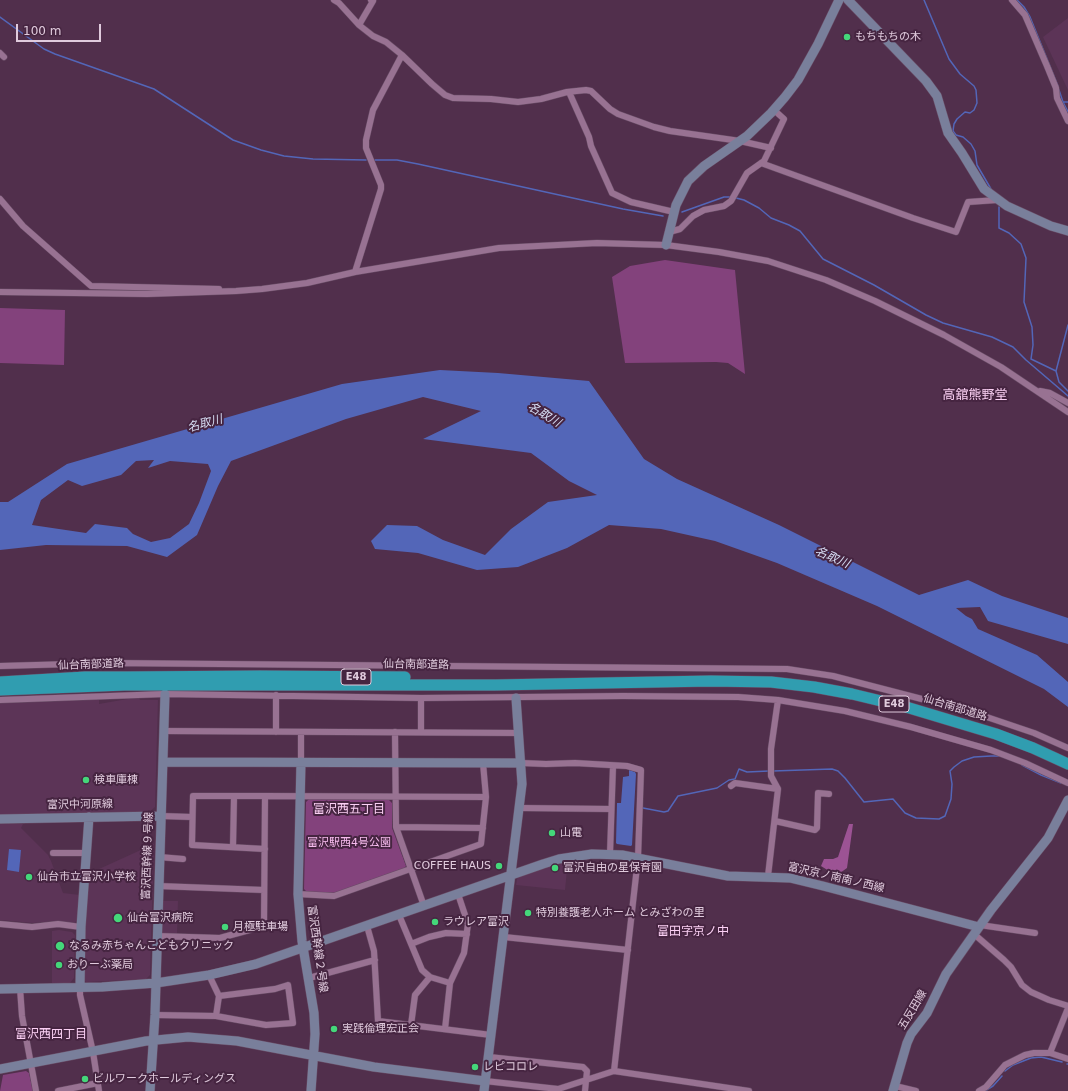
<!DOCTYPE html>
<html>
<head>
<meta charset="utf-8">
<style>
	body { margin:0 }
	#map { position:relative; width:1068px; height:1091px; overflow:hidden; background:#512f4c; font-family:"DejaVu Sans",sans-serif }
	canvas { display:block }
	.scale { position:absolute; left:16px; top:24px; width:85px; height:18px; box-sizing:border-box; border:2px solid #e0cbdd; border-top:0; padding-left:5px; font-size:12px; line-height:14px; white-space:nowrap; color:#e0cbdd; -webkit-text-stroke:3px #462541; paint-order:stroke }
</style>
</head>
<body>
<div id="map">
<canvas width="1068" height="1091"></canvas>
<div class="scale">100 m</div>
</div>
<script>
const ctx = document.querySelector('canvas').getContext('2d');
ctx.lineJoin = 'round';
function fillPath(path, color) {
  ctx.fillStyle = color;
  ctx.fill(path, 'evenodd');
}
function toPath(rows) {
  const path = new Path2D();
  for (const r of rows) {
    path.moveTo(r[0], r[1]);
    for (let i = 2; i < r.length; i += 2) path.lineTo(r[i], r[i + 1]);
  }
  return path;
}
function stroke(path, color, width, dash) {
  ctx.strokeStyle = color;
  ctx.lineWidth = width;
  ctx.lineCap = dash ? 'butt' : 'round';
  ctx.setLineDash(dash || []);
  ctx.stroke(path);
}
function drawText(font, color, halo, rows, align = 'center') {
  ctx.font = font + ' "DejaVu Sans","Noto Sans JP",sans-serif';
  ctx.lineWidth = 4;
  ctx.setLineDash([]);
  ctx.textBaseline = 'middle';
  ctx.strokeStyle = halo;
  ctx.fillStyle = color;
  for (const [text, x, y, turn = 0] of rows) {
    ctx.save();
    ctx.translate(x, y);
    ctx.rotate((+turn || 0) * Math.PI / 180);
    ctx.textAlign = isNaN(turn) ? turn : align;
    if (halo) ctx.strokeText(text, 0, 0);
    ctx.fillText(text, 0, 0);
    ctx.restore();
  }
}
fillPath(toPath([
	[1068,18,1068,90,1043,37],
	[133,698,139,698,140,700,158,700,155,807,148,813,0,816,0,702,99,699,99,704],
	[0,823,23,824,21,828,48,855,51,861,63,893,80,895,78,920,74,923,56,921,33,923,0,920],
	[154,844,150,975,146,979,86,982,83,979,88,874],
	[568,860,565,890,516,885,517,879,520,876],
	[161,901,178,901,177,935,163,934,160,931],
	[59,930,72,932,75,935,74,978,70,983,52,983,52,931]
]), '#5c3457');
fillPath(toPath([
	[665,260,735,270,745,374,728,363,716,362,625,363,612,277,630,266],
	[0,308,65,310,64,365,0,363],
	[309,799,389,800,392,803,392,828,406,866,403,870,335,893,307,892,304,889,306,802],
	[26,1071,29,1073,33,1091,0,1091,3,1075]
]), '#83427c');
fillPath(toPath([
	[849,824,853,824,847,868,840,873,829,871,821,866,824,859,833,859,838,857]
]), '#9c5394');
fillPath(toPath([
	[440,370,498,373,589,381,644,459,677,479,779,525,919,595,968,580,1002,596,1068,618,1068,644,988,621,980,607,956,608,966,616,972,619,978,629,1037,655,1068,682,1068,707,1044,689,877,606,777,563,715,541,661,529,609,525,567,548,518,567,477,570,418,553,375,549,371,541,387,525,417,526,443,540,485,555,511,529,548,502,597,495,569,481,531,453,423,439,481,411,423,397,346,419,231,461,218,486,197,535,167,557,127,546,46,545,0,550,0,502,8,502,67,464,342,384],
	[154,460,148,468,170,461,208,464,211,471,199,503,189,524,170,538,151,542,133,534,127,528,95,524,86,533,32,525,41,500,68,480,82,486,121,475,136,461],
	[629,770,635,772,636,774,632,845,631,846,617,844,616,843,617,803,621,803,623,777,629,776],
	[9,849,21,850,19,872,7,870]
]), '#5366b8');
stroke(toPath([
	[924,0,949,59,960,74,974,86,976,90,977,103,974,110,970,113,965,112,957,119,954,124,953,131,956,135,963,137,971,144,975,151,977,165,991,189],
	[1017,0,1024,7,1030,17,1058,86],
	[0,17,44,49,55,54,154,89,233,140,261,150,284,156,313,159,366,160],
	[1059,90,1063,102,1068,112],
	[1063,102,1068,102],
	[375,160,397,160,418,164,623,209,663,216],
	[736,198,744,200,759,208,771,218,789,225,800,231,823,259,874,285,926,315,943,323,992,337,1013,347,1026,360,1068,396],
	[999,207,999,228,1009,233,1021,244,1026,258,1024,302,1032,327,1033,345,1031,359,1056,371],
	[682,212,724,197,732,197],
	[1068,325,1056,371,1059,382,1068,391],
	[1022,765,1041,775,1061,783],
	[773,771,832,769,838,771,845,778,864,802,893,799,905,813,916,818,939,819,945,816,951,799,952,784,950,771,954,767,962,761,974,757,991,756,1000,756],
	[643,808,664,812,668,811,678,796,717,788,729,780,735,779,739,769,747,772,769,771],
	[1067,1064,1068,1064],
	[1005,1071,1013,1065,1031,1058,1041,1057,1062,1062],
	[985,1091,993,1086,1002,1076]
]), '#5366b8', 1.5);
const street = toPath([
	[334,0,339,3,359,25,373,36,386,42,402,55,432,84,445,95,453,98,491,99,518,102,541,99,567,92,586,90,591,91,610,109,618,114,654,127,670,131,740,141,771,148],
	[1012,0,1025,15,1047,66,1056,88,1057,98,1068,121],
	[359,25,373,1,371,0],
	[0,53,4,57],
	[569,92,589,137,591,146,612,193,631,202,674,212],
	[761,163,913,218,956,232,968,202,997,200],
	[0,199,23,226,91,286,219,289],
	[669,232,680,229,693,216,704,210,724,206,731,201,747,173,764,161,784,119,774,110],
	[355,272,381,189,381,185,366,148,366,140,373,110,402,55],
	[0,292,147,294,236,291,262,289,307,283,355,272,499,248,597,243,666,245,719,252,768,261,826,280,875,301,944,335,1001,367,1068,412],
	[1040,391,1050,393,1068,403],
	[0,666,108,663,787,669,833,676,972,712,1034,733,1068,748],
	[0,700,165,694,421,698,623,696,738,697,778,700,845,711,911,727,991,750,1025,763,1068,783],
	[164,731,519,733],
	[421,731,421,698],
	[276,732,276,695],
	[395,732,396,827,424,906],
	[301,762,301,732],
	[521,763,546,764,575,763,627,766,641,770,638,858,614,1071],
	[731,786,735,783,778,789],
	[520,808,611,809],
	[161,816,192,817],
	[775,821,815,830,817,828,818,793,829,794],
	[396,827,483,828],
	[233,847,234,797],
	[265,849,192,845,193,796,265,796],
	[53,853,86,853],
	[610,854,613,766],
	[159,857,183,859],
	[768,876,778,789,771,776,771,749,778,700],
	[158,886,264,890],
	[298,894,334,896,481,844,486,797,483,763],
	[399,915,422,970,430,977],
	[0,924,32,927,58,924,81,927],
	[980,925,1035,933],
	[367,926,374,951,378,1021,491,1035],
	[974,934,1004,960,1011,967,1022,985,1031,992,1049,1000,1068,1006],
	[157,936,220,938,264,926,265,796,486,797],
	[504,937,628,950],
	[411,944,429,937,446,933,467,934],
	[309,978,375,960],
	[450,983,464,953,468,924,458,894],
	[80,987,80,995,93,1052,99,1091],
	[20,988,22,1016,36,1091],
	[155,1015,216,1016,266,1025,293,1023,288,985,275,989,219,996,209,975],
	[216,1016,219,996],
	[411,1025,415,995,430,977,450,983,445,1029],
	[1050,1053,1068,1008],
	[489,1057,583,1067,587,1071,585,1091],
	[485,1081,558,1089,614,1071,749,1091],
	[895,1086,916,1091],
	[58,1091,98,1083],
	[979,1091,986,1087,1005,1065,1025,1055,1034,1053,1050,1053,1068,1059]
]);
const secondary = toPath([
	[848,0,926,81,937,96,948,133,962,153,984,189,1007,206,1051,226,1068,231],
	[666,245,676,205,688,181,704,166,747,136,771,113,785,97,798,80,818,44,839,0],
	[163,762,521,763],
	[301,762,298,894,302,941,314,1013,315,1034,311,1091],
	[0,819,161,816],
	[80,987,81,927,89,817],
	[0,989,102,987,156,983,209,975,256,964,543,864,559,859,592,854,622,855,728,876,790,878,823,886,979,927],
	[0,1069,146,1041,188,1037,237,1041,374,1067,485,1081],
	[150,1091,155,1015,165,694],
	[484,1091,522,784,516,698],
	[893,1091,907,1043,911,1034,927,1013,946,974,991,910,1048,838,1068,800]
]);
const highway = toPath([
	[0,682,85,677,126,677,260,676,405,677],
	[0,690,125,685,495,685,711,681,771,682,814,687,852,694,906,707,996,734,1033,748,1068,764]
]);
stroke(street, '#684c65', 7);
stroke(secondary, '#684c65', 10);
stroke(highway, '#684c65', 12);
stroke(street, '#987292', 6);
stroke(secondary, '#797f9b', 9);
stroke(highway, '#309db0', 11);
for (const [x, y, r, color] of [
	[847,37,4,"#44d77a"],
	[86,780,4,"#44d77a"],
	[552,833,4,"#44d77a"],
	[499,866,4,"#44d77a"],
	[555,868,4,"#44d77a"],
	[29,877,4,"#44d77a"],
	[528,913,4,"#44d77a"],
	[118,918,5,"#44d77a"],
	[435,922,4,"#44d77a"],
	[225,927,4,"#44d77a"],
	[60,946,5,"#44d77a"],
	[59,965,4,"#44d77a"],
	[334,1029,4,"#44d77a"],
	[475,1067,4,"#44d77a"],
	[85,1079,4,"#44d77a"]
]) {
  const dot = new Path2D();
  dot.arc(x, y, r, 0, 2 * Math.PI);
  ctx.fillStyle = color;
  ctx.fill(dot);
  stroke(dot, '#462541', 1.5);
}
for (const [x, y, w] of [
	[356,677,30],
	[894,704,30]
]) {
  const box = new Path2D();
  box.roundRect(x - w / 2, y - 8, w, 16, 3);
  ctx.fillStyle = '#462541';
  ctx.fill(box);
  stroke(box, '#e0cbdd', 1);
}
drawText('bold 10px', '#e0cbdd', null, [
	["E48",356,677],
	["E48",894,704]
]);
drawText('11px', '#e0cbdd', '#462541', [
	["もちもちの木",855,37],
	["検車庫棟",94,780],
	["山電",560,833],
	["COFFEE HAUS",491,866,"right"],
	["富沢自由の星保育園",563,868],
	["仙台市立富沢小学校",37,877],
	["特別養護老人ホーム とみざわの里",536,913],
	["仙台富沢病院",127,918],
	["ラウレア富沢",443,922],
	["月極駐車場",233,927],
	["なるみ赤ちゃんこどもクリニック",69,946],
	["おりーぶ薬局",67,965],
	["実践倫理宏正会",342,1029],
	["レピコロレ",483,1067],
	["ビルワークホールディングス",93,1079]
], 'left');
drawText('11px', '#e0cbdd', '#462541', [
	["仙台南部道路",91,665,-2],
	["仙台南部道路",416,665,1],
	["仙台南部道路",955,708,17],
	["富沢中河原線",80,805,-1],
	["富沢西幹線９号線",148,856,-88],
	["富沢京ノ南南ノ西線",836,878,13],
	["富沢西幹線２号線",317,949,82],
	["五反田線",913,1010,-59]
]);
drawText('11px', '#f7bbee', '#462541', [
	["富沢駅西4号公園",349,843]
]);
drawText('italic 12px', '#d7def4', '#462541', [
	["名取川",544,415,31],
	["名取川",205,424,-15],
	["名取川",832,558,23]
]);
drawText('12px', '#fbd0f4', '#462541', [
	["富沢西五丁目",349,810],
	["富田字京ノ中",693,932],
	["富沢西四丁目",51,1035]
]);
drawText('13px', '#fbd0f4', '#462541', [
	["高舘熊野堂",975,396]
]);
</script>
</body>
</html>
